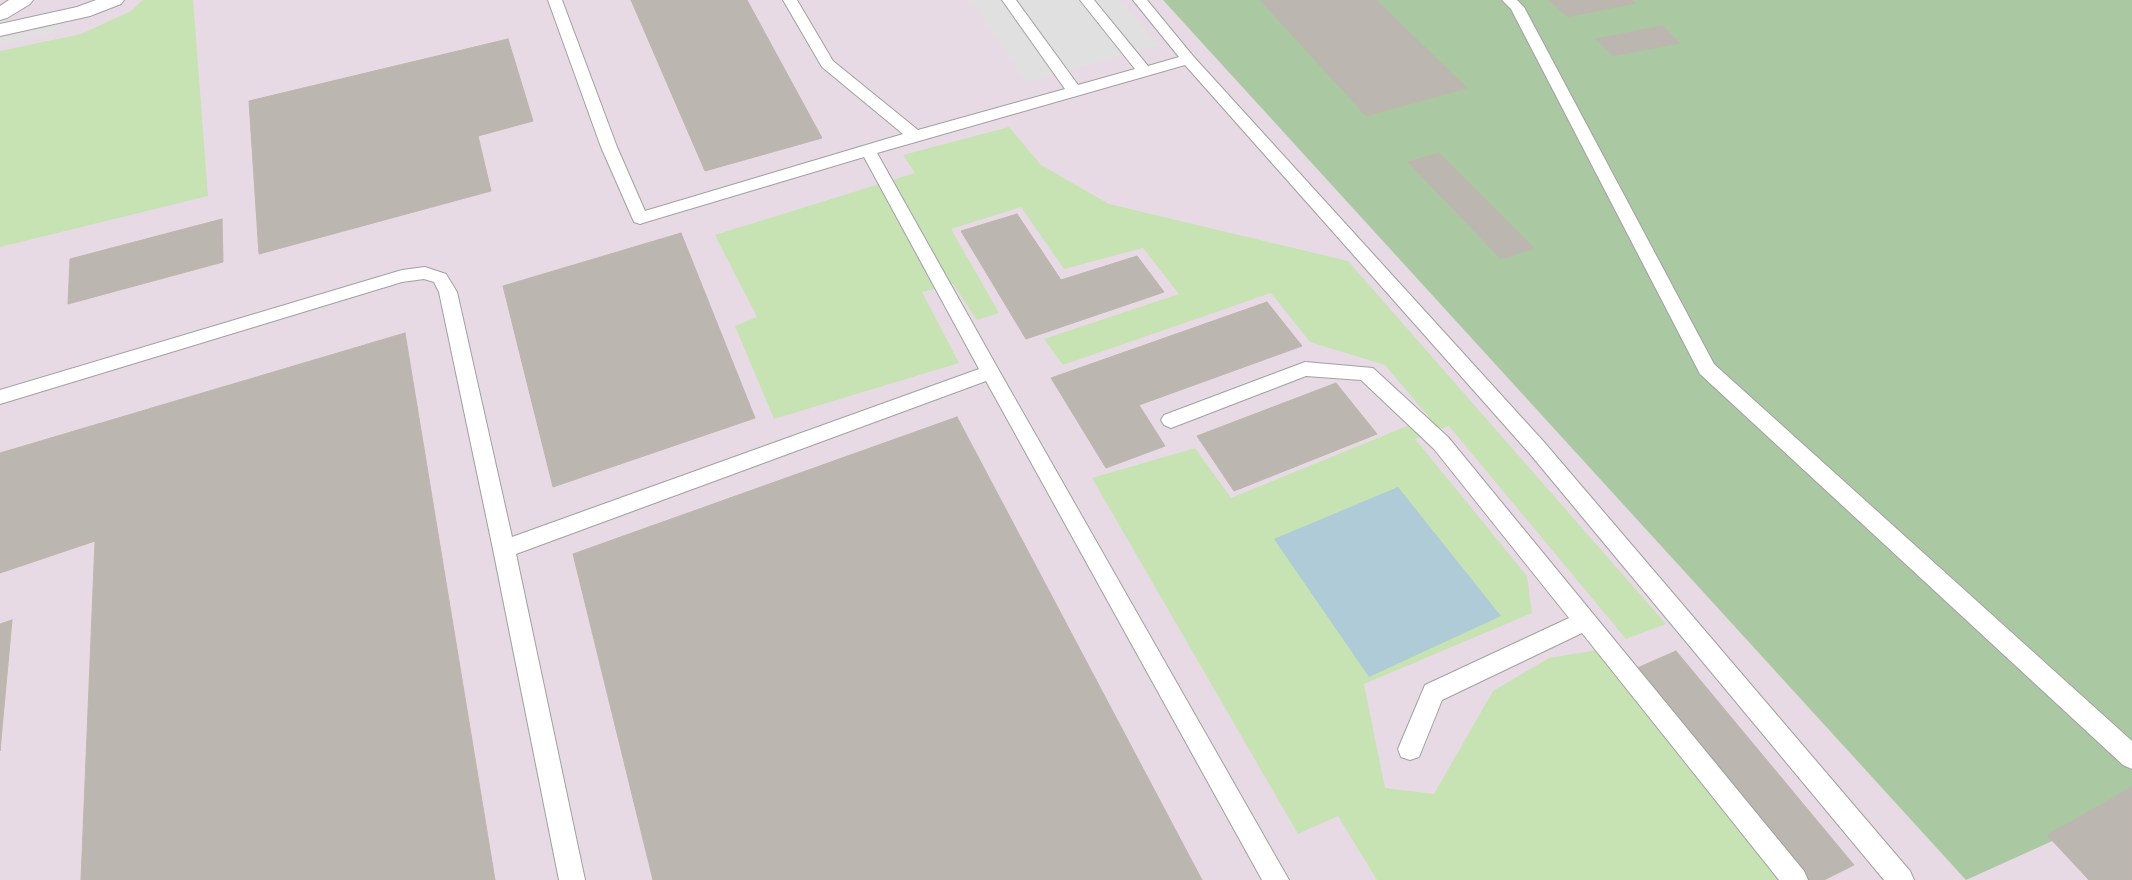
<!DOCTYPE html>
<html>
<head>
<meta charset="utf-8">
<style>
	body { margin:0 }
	canvas { display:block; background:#efede8 }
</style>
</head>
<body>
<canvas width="2132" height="880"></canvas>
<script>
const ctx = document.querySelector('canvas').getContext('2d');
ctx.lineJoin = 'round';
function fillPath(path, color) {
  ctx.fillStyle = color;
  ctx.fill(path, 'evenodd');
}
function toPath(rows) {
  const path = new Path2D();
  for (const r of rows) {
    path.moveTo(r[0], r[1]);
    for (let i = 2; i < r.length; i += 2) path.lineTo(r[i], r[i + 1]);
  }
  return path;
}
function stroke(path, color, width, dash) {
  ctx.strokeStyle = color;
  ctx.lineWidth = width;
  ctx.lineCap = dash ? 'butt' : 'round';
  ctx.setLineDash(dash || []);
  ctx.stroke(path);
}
fillPath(toPath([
	[0,0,2132,0,2132,880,0,880]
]), '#e7dae4');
fillPath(toPath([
	[143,0,193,0,208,196,0,247,0,51,81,34,131,11],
	[1009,127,1041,165,1109,204,1348,261,1666,624,1626,639,1449,426,1415,439,1527,576,1532,613,1364,684,1385,788,1434,794,1493,691,1549,658,1609,648,1793,880,1377,880,1338,816,1298,834,1092,478,1195,448,1231,498,1429,417,1385,365,1310,342,1271,293,1063,365,1044,339,1179,294,1143,248,1064,269,1021,207,951,229,999,313,977,320,953,284,922,292,959,363,774,419,735,326,757,317,715,235,915,173,903,155]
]), '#c7e3b4');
fillPath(toPath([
	[1163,0,2132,0,2132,805,1966,880]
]), '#aac9a2');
fillPath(toPath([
	[970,0,1120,0,1159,45,1026,82],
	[65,24,52,33,0,44,0,38]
]), '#e0e0e0');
fillPath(toPath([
	[1398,487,1501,616,1369,677,1274,539]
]), '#aecbd7');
const building = toPath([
	[631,0,747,0,822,138,705,171,631,0],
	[1260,0,1376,0,1467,88,1366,116,1260,0],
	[1549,0,1631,0,1635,3,1568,17,1549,0],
	[1662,26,1680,43,1613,56,1596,39,1662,26],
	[508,39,533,121,478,136,491,191,259,254,249,101,508,39],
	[1439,153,1534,248,1501,259,1408,162,1439,153],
	[1017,214,1061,280,1137,256,1164,292,1026,339,961,231,1017,214],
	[222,219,223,262,68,304,70,259,222,219],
	[681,233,755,418,553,487,503,286,681,233],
	[1267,302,1302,346,1139,405,1165,446,1106,468,1051,378,1267,302],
	[405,333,495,880,81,880,95,541,0,573,0,453,405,333],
	[1336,383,1377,434,1234,491,1197,436,1336,383],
	[957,417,1202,880,653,880,573,554,957,417],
	[12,620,0,751,0,624,12,620],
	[1676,651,1854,865,1824,880,1804,880,1635,669,1676,651],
	[2132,787,2132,880,2089,880,2047,835,2132,787]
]);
fillPath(building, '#bcb6b1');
stroke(building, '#bfb6ac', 1);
const lane = toPath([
	[548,0,562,0,617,147,645,211,903,134,822,67,783,0,797,0,833,61,918,130,1065,89,1002,0,1016,0,1078,85,1135,69,1080,0,1094,0,1148,66,1179,57,1133,0,1147,0,1193,56,1544,442,1910,871,1914,880,1884,880,1530,454,1185,65,877,153,997,367,1289,880,1262,880,986,381,516,554,585,880,559,880,493,549,439,292,434,282,424,279,402,282,0,404,0,390,402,270,425,267,446,274,457,292,512,537,979,369,864,157,646,222,640,224,634,222,601,147,548,0],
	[1502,0,1517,0,1524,7,1714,364,2132,741,2132,769,2123,765,1700,374,1511,9,1502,0],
	[1305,362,1373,368,1448,437,1804,871,1808,880,1779,880,1582,633,1442,700,1419,757,1410,760,1401,757,1398,749,1425,685,1569,618,1434,449,1361,380,1306,376,1171,428,1164,425,1161,420,1164,415,1305,362]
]);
const street = toPath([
	[9,0,33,0,30,4,7,18,0,20,0,6,9,0],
	[96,0,124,0,121,4,90,16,0,36,0,24,77,7,96,0]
]);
stroke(lane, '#a1a1a1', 2);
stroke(street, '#a1a1a1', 2);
fillPath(lane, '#fff');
fillPath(street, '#fff');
</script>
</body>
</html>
